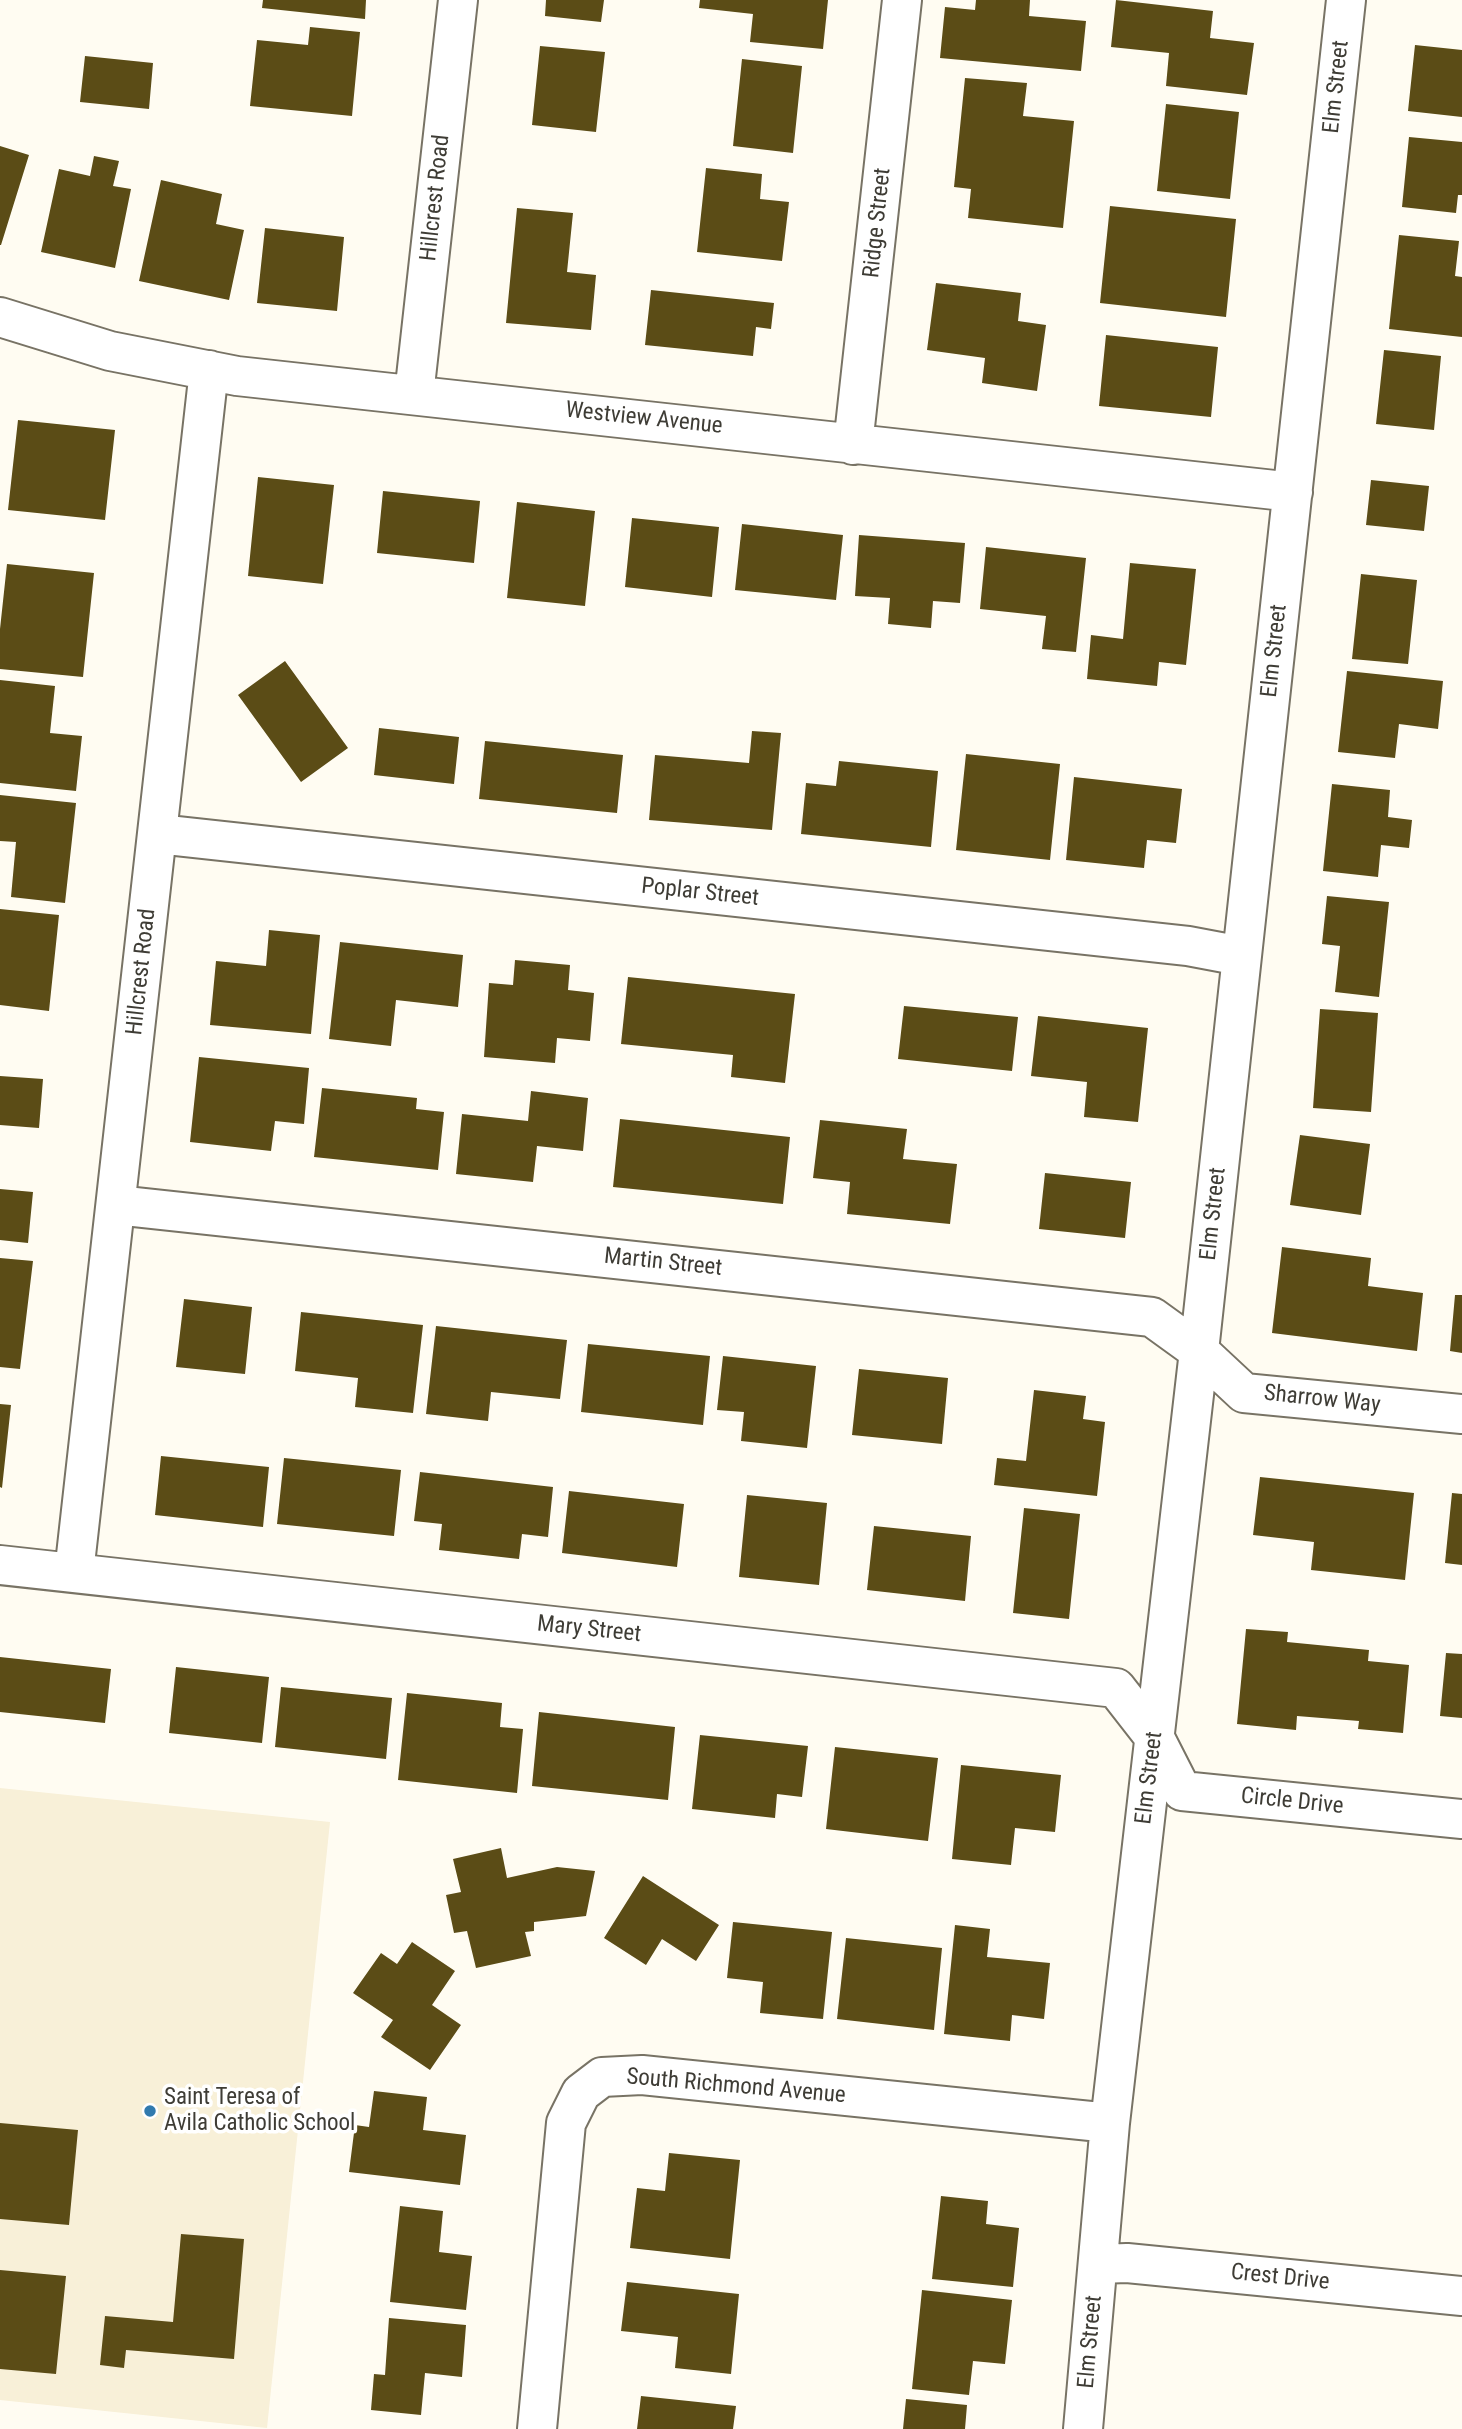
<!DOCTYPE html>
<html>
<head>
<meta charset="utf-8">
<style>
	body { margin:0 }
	canvas { display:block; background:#fffcf2 }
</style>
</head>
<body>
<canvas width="1462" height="2429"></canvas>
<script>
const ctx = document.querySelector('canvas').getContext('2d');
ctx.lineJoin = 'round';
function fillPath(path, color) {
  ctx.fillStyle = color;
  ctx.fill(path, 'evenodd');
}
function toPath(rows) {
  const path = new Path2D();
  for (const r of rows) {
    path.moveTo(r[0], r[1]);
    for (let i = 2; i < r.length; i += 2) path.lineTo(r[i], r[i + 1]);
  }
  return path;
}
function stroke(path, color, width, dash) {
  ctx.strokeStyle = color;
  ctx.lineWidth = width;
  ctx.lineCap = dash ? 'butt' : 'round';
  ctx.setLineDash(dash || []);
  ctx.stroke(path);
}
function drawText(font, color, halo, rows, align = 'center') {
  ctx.font = font + ' "Roboto Condensed",sans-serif';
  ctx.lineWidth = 7;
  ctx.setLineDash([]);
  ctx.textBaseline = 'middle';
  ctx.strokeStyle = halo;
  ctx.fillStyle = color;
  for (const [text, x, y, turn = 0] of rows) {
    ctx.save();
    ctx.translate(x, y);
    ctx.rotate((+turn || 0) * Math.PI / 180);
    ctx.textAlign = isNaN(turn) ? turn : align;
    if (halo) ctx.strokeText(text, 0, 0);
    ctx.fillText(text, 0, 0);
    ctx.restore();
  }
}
fillPath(toPath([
	[0,1788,330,1822,267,2428,0,2400]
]), '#f8f0d8');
fillPath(toPath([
	[263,0,366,0,365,19,262,8],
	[546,0,604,0,601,22,545,16],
	[700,0,828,0,823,49,750,42,753,14,699,8],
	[976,0,1030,0,1029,16,1086,21,1081,71,940,58,945,7,975,10],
	[1116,0,1213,11,1210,38,1254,43,1247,95,1166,86,1169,53,1111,47],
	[310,27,360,32,352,116,250,106,257,40,308,45],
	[1415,45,1462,50,1462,117,1408,111],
	[540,46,605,52,596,132,532,125],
	[85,56,153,63,149,109,80,102],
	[742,59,802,66,793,153,733,146],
	[965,78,1027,83,1023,116,1074,121,1063,228,968,218,971,189,954,187],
	[1166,104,1239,112,1230,199,1157,191],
	[1409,137,1462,142,1462,195,1458,195,1456,213,1402,207],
	[0,146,29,155,1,245,0,245],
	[94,156,119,161,113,186,131,189,115,268,41,252,59,169,90,176],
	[706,168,762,174,760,199,789,202,782,261,697,252],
	[161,180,222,194,216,224,244,230,229,300,139,281],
	[1110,206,1236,219,1226,317,1100,303],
	[517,208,573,213,567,272,596,275,591,330,506,323],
	[265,228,344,237,337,311,257,303],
	[1399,235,1459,241,1455,276,1462,277,1462,337,1389,329],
	[936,283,1021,293,1018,321,1046,325,1037,391,982,383,985,358,927,350],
	[651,290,774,303,771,329,756,327,753,356,645,345],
	[1106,335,1218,347,1211,417,1099,406],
	[1384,350,1441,356,1434,430,1376,424],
	[18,420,115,430,105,520,8,510],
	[258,477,334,485,323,584,248,576],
	[1371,480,1429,486,1424,531,1366,525],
	[383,491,480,501,474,563,377,553],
	[517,502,595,511,585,606,507,598],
	[632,518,719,527,712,597,625,587],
	[742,524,843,535,836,600,735,590],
	[859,535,965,543,960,603,933,601,931,628,888,624,890,598,855,596],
	[986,547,1086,558,1076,652,1042,649,1046,616,980,609],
	[1130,563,1196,569,1186,665,1159,662,1157,686,1087,679,1091,635,1123,639],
	[7,564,94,573,83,677,0,669,0,629],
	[1361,574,1417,580,1408,664,1352,659],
	[285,661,348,748,301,782,238,695],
	[1347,671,1443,681,1438,729,1399,724,1395,758,1338,752],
	[0,680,55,686,50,733,82,736,76,791,0,783],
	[379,728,459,737,454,784,374,775],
	[752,731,781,733,772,830,649,820,655,755,749,763],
	[485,741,623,755,617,813,479,799],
	[966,754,1060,764,1050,860,956,850],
	[839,761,938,771,931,847,801,834,806,783,836,786],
	[1074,777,1182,789,1176,843,1147,840,1144,868,1066,860],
	[1332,784,1390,790,1388,817,1412,820,1409,848,1381,845,1378,877,1323,871],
	[0,795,76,803,65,903,11,897,16,842,0,841],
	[1327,896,1389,902,1379,997,1335,992,1340,946,1322,944],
	[0,909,59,915,49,1011,0,1005],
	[269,930,320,935,311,1034,210,1025,216,961,266,966],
	[340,942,463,955,458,1007,396,1000,391,1046,329,1039],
	[515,960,570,965,568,990,594,993,590,1041,557,1038,555,1063,484,1057,489,983,513,985],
	[628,977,795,994,785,1083,731,1077,733,1055,621,1044],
	[904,1006,1018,1017,1012,1071,898,1059],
	[1320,1009,1378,1013,1371,1112,1313,1108],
	[1038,1016,1148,1028,1138,1122,1084,1117,1087,1082,1031,1076],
	[199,1057,309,1068,304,1124,275,1121,271,1151,190,1142],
	[0,1076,43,1079,39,1128,0,1125],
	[322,1088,417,1098,416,1109,444,1112,438,1170,314,1157],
	[531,1091,588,1098,583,1151,537,1146,533,1182,456,1174,462,1114,528,1121],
	[620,1119,790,1137,783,1204,613,1187],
	[820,1120,907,1129,903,1159,957,1164,950,1224,847,1214,850,1182,813,1178],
	[1300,1135,1370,1144,1361,1215,1290,1205],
	[1045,1173,1131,1182,1125,1238,1039,1229],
	[0,1189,33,1192,28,1243,0,1240],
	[1282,1247,1371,1258,1368,1286,1423,1293,1417,1351,1272,1333],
	[0,1258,33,1261,20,1369,0,1367],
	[1455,1295,1462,1295,1462,1353,1450,1351],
	[184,1299,252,1307,245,1374,176,1367],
	[301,1312,423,1325,413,1413,355,1407,358,1378,295,1371],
	[436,1326,567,1340,560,1399,491,1392,488,1421,426,1414],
	[588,1344,710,1356,703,1425,581,1412],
	[723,1356,816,1366,807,1448,741,1441,744,1412,717,1410],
	[859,1369,948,1378,942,1444,852,1435],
	[1034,1390,1086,1396,1083,1419,1105,1422,1097,1496,994,1485,997,1458,1026,1461],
	[0,1404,11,1405,2,1488,0,1487],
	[161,1456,269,1467,263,1527,155,1515],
	[284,1458,401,1470,394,1536,277,1524],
	[420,1472,553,1487,548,1537,522,1534,519,1559,439,1550,442,1524,414,1521],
	[1260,1477,1414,1493,1405,1580,1311,1570,1314,1542,1253,1535],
	[569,1491,684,1504,677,1567,562,1553],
	[1452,1493,1462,1494,1462,1565,1445,1563],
	[747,1495,827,1503,819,1585,739,1577],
	[1024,1508,1080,1514,1069,1619,1013,1613],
	[874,1526,971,1536,965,1601,867,1590],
	[1246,1629,1288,1632,1287,1642,1369,1650,1368,1661,1409,1665,1403,1733,1358,1729,1359,1721,1297,1716,1296,1730,1237,1724],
	[1446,1653,1462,1654,1462,1718,1440,1716],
	[0,1657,111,1669,105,1723,0,1712],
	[176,1667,269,1677,262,1743,169,1733],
	[281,1687,392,1698,386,1759,275,1747],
	[407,1693,502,1703,500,1727,523,1729,517,1793,398,1780],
	[539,1712,675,1727,668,1800,532,1786],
	[700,1735,808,1746,802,1797,777,1794,775,1818,692,1809],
	[835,1747,938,1758,928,1841,826,1829],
	[961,1765,1061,1775,1055,1832,1015,1828,1011,1865,952,1859],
	[501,1848,507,1878,557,1867,595,1871,586,1916,534,1922,534,1931,525,1932,531,1956,476,1968,467,1931,454,1933,446,1895,461,1892,453,1859],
	[643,1876,719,1925,696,1961,662,1939,646,1965,604,1938],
	[733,1922,832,1932,823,2019,760,2013,763,1982,727,1978],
	[955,1925,990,1929,987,1957,1050,1963,1044,2019,1012,2015,1010,2041,944,2034],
	[846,1938,942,1948,934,2030,837,2019],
	[412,1942,455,1971,432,2005,461,2025,430,2070,381,2037,393,2020,353,1993,381,1953,397,1964],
	[374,2091,427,2097,423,2130,466,2135,460,2185,349,2172,355,2125,369,2127],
	[0,2123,78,2130,69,2225,0,2219],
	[669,2153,740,2160,730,2259,630,2248,637,2188,665,2191],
	[941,2196,988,2201,986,2224,1019,2228,1013,2287,932,2279],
	[400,2206,443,2211,439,2252,472,2256,466,2310,390,2302],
	[181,2234,244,2239,234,2359,126,2350,124,2368,100,2365,105,2316,173,2322],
	[0,2270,66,2276,56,2374,0,2369],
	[627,2282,739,2294,731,2374,675,2368,678,2337,621,2331],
	[922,2290,1012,2300,1005,2364,973,2361,969,2395,912,2389],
	[389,2318,466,2325,462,2377,425,2373,421,2415,371,2410,374,2374,385,2375],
	[641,2396,736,2406,733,2429,637,2429],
	[906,2399,967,2405,965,2429,903,2429]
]), '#5b4c16');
const minor = toPath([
	[0,317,110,351,237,376,1293,492],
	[414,395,458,0],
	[853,445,902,0],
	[158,834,1188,946,1241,956],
	[116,1205,1152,1317,1199,1351,1244,1393,1462,1414],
	[0,1565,1116,1688,1155,1738,1182,1791,1462,1819],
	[74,1573,209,370],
	[1099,2264,1127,2263,1462,2296],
	[537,2429,566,2123,581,2093,602,2077,642,2075,1110,2123],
	[1083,2429,1110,2123,1199,1351,1346,0]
]);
stroke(minor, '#787365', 42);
stroke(minor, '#fff', 38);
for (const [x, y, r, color] of [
	[150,2111,7,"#317aae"]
]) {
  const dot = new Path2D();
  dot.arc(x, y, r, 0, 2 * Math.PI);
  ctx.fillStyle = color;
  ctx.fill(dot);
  stroke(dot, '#fff', 2.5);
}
drawText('23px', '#3e3c35', '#fff', [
	["Elm Street",1337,87,-84],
	["Hillcrest Road",436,198,-84],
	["Ridge Street",878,223,-84],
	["Westview Avenue",644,419,6],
	["Elm Street",1275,651,-84],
	["Poplar Street",700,893,6],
	["Hillcrest Road",142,972,-84],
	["Elm Street",1214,1214,-84],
	["Martin Street",663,1263,6],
	["Sharrow Way",1322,1400,6],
	["Mary Street",589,1630,6],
	["Elm Street",1150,1778,-83],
	["Circle Drive",1292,1802,6],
	["South Richmond Avenue",736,2087,5],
	["Crest Drive",1280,2278,6],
	["Elm Street",1091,2342,-85]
]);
drawText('23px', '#3e3c35', '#fff', [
	["Saint Teresa of",164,2098],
	["Avila Catholic School",164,2124]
], 'left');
</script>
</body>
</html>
